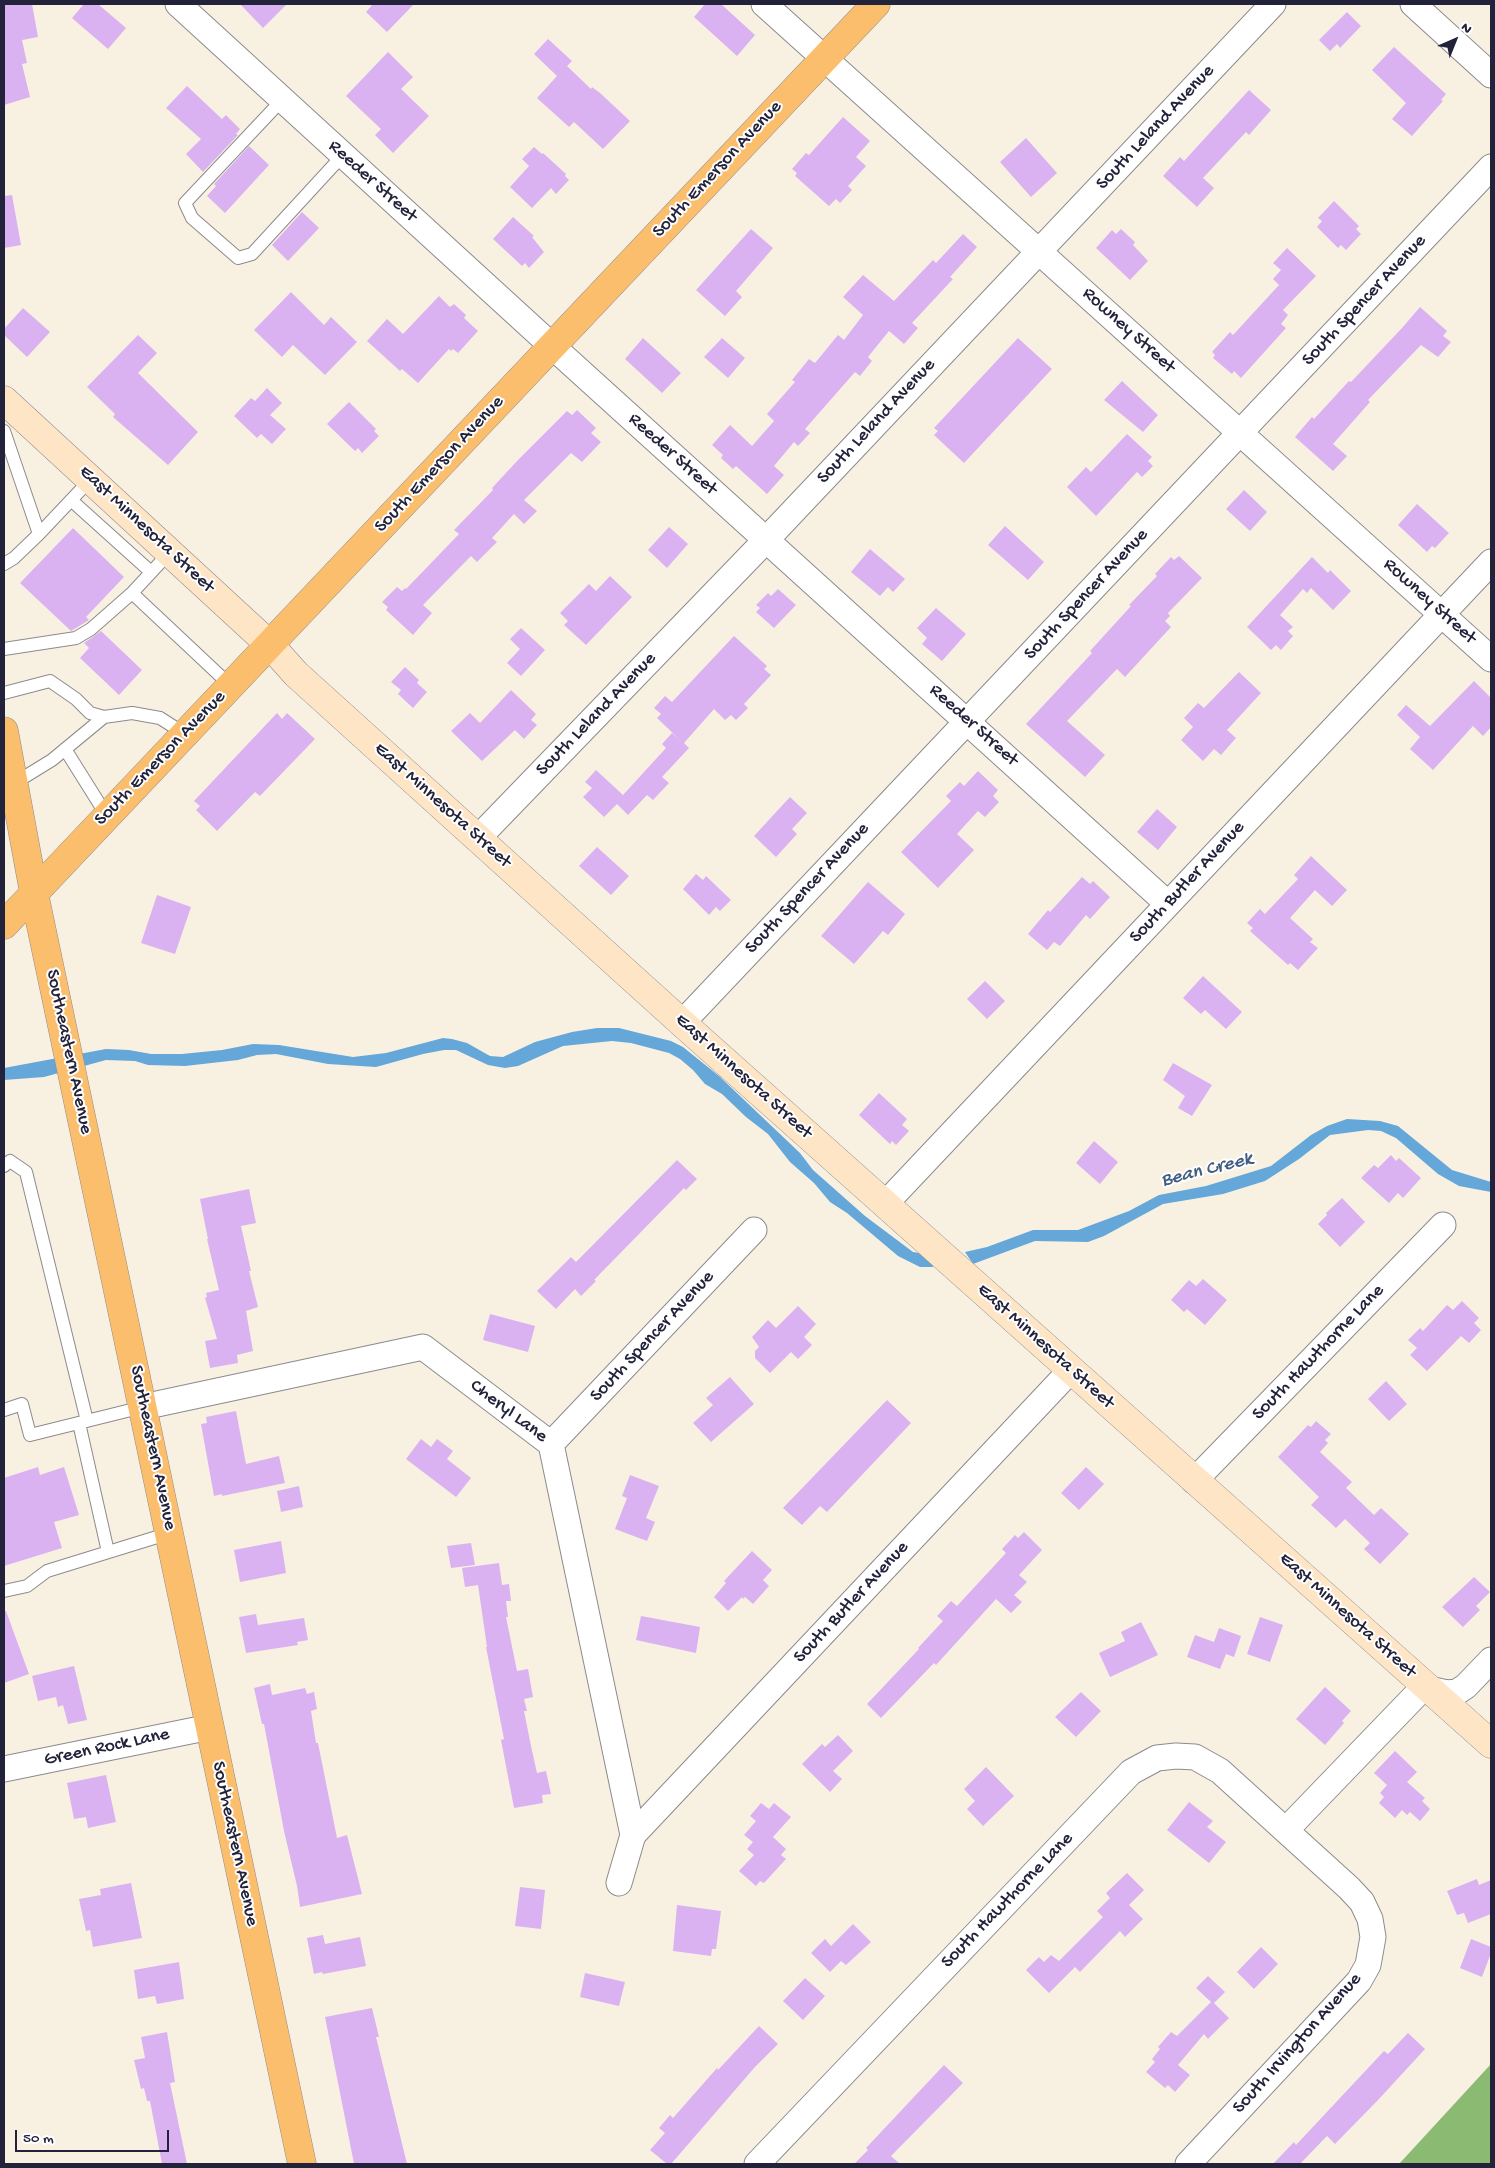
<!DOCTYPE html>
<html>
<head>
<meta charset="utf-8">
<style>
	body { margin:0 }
	#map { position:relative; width:1495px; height:2168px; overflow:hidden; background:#f8f1e2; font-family:"Gochi Hand",sans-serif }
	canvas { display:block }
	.frame { position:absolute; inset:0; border:5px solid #22223b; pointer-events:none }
	.north { position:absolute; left:1430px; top:15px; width:50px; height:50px; -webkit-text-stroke:4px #fff; paint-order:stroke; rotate:44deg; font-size:14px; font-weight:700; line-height:20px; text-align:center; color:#22223b }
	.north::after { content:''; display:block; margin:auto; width:18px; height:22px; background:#22223b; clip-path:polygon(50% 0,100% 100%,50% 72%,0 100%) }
	.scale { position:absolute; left:15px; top:2130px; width:154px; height:22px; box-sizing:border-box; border:2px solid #22223b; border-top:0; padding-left:6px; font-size:15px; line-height:18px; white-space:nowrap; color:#22223b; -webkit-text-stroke:4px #fff; paint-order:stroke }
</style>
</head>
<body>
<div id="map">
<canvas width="1495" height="2168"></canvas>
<div class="frame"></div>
<div class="north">N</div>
<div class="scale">50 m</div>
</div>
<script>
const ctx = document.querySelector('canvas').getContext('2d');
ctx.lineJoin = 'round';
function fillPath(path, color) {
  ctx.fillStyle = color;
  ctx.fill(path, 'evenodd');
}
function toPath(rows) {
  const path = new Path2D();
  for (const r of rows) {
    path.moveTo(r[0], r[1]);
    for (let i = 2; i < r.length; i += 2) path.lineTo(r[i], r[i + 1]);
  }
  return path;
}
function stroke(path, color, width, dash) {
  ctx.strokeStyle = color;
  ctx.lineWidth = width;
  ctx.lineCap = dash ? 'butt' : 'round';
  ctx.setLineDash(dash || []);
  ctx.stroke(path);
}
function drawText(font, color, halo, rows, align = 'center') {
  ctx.font = font + ' "Gochi Hand",sans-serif';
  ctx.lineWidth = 4;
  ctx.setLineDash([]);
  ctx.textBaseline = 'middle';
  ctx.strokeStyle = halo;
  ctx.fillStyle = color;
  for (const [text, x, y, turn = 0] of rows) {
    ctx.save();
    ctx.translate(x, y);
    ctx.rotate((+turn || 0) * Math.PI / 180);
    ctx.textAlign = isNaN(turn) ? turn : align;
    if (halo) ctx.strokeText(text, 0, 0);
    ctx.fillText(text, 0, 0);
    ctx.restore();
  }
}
fillPath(toPath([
	[1491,2064,1491,2164,1399,2164]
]), '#8bbb73');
fillPath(toPath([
	[597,1028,619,1028,671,1041,683,1047,719,1076,800,1153,813,1170,865,1216,913,1252,931,1255,933,1267,920,1267,898,1256,847,1213,830,1202,814,1183,790,1162,768,1134,746,1117,722,1094,705,1084,693,1070,680,1059,669,1053,631,1043,612,1041,563,1046,518,1066,505,1068,488,1065,456,1050,444,1050,423,1054,376,1067,328,1064,276,1054,257,1055,238,1060,185,1066,148,1065,135,1061,106,1060,44,1077,4,1080,4,1068,106,1049,129,1050,151,1054,182,1054,222,1050,253,1044,279,1045,353,1057,386,1053,443,1038,452,1039,467,1043,490,1056,503,1057,535,1042,572,1032],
	[1347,1119,1380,1121,1398,1126,1452,1170,1491,1182,1491,1192,1459,1186,1438,1174,1396,1138,1381,1131,1368,1130,1330,1135,1299,1159,1265,1181,1223,1194,1163,1204,1104,1236,1088,1242,1035,1241,973,1264,965,1252,987,1247,1033,1230,1078,1230,1129,1211,1159,1195,1206,1186,1271,1166,1311,1135,1327,1126]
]), '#64a7d8');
fillPath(toPath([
	[4,4,32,4,38,37,22,40,27,63,22,64,30,97,4,105],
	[84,4,98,4,126,28,108,49,72,18],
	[240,4,287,4,263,28],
	[373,4,414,4,387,32,366,12],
	[705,4,721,4,755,35,737,56,694,17],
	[1347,12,1361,26,1340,48,1337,44,1330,51,1319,40],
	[548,39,572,61,567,66,591,89,592,87,600,93,630,121,603,149,574,122,569,127,537,98,557,76,534,54],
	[1394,47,1446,94,1441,100,1443,101,1412,136,1392,119,1406,103,1372,70],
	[388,52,413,77,401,89,429,116,393,153,375,135,381,129,346,96],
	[187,86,222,119,226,115,240,129,236,134,238,135,203,172,186,154,201,139,166,108],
	[1249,90,1271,110,1249,135,1246,132,1203,178,1214,188,1197,207,1163,176,1180,157,1184,161],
	[843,117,870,141,856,157,866,166,848,186,852,190,840,203,836,199,829,206,795,176,797,173,792,169,806,153,809,155],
	[1026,138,1057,173,1031,197,1000,162],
	[249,146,269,165,225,213,207,196,216,186,214,184],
	[534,147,542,154,543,153,566,174,565,176,569,180,556,194,551,188,532,208,510,187,529,166,522,159],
	[12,195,21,245,4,248,4,196],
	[1334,201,1359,226,1356,229,1361,234,1346,250,1341,245,1338,248,1317,227,1322,221,1318,218],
	[302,212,319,228,288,261,272,245],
	[513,217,534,236,532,237,544,252,529,268,525,263,522,266,493,239],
	[751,229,773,248,736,291,742,297,725,316,696,290],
	[1121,229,1135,242,1133,245,1148,261,1130,280,1096,248,1112,230,1116,234],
	[963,234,977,247,950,277,953,279,912,323,918,328,904,344,889,331,868,357,872,361,860,376,855,372,805,429,810,433,798,446,794,442,774,466,784,475,767,494,736,466,733,469,721,458,723,455,712,445,730,425,752,446,774,421,767,414,795,382,792,380,809,359,815,363,838,335,844,340,863,315,843,297,863,275,894,301,933,260,936,263],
	[1287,248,1316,276,1283,310,1288,315,1281,324,1286,328,1241,378,1234,371,1232,374,1213,358,1215,355,1212,352,1230,332,1233,335,1279,285,1273,279,1281,270,1273,263],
	[291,292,324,325,331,317,357,342,325,375,293,345,282,357,254,330],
	[439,296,450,307,454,304,466,315,464,318,478,331,458,353,453,349,451,351,449,349,418,383,402,369,400,371,367,341,387,319,403,334],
	[1420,307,1447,331,1443,336,1451,342,1438,357,1421,345,1368,400,1370,402,1333,444,1347,456,1333,471,1295,437,1312,417,1314,419,1349,381,1351,382,1402,328],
	[23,308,50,332,27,357,4,335,4,329],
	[138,335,157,353,138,373,198,432,168,465,113,417,115,414,87,387],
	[643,338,681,373,662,393,625,359],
	[722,338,745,358,728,378,704,357],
	[1018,338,1052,369,964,463,934,435,938,431,934,428],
	[1122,381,1158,415,1143,432,1104,400],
	[267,388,282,403,270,415,286,429,272,444,261,434,257,438,234,416,251,398,255,401],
	[349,402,376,429,374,431,379,436,362,453,358,448,355,451,327,424],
	[577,410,596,428,591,433,601,442,582,462,571,453,524,500,537,511,524,524,514,514,492,538,497,542,477,562,471,556,423,605,432,613,413,635,386,610,388,607,382,602,397,587,402,591,405,588,406,589,459,534,454,530,493,490,492,488,518,460,567,411,572,415],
	[1127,434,1152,457,1148,461,1153,466,1142,477,1137,472,1096,516,1067,487,1086,467,1091,472],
	[1244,490,1267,512,1250,531,1226,509],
	[1417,504,1449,533,1435,548,1432,546,1427,552,1398,525],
	[1005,526,1044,562,1028,580,988,545],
	[669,527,688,544,667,568,648,550],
	[73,528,124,577,86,617,89,620,71,631,20,583],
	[870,549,905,579,893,592,888,587,880,596,851,572],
	[1179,556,1202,578,1168,613,1170,616,1165,621,1171,627,1125,677,1117,669,1067,721,1105,755,1085,777,1026,724,1092,653,1090,651,1131,606,1129,605,1157,576,1155,574,1171,557,1174,560],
	[1312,557,1328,573,1330,570,1351,591,1333,610,1311,588,1307,593,1303,589,1280,615,1293,627,1288,631,1293,636,1281,650,1276,645,1271,650,1247,627],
	[610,576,632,597,586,645,564,625,568,621,560,613,589,584,596,591],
	[778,589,796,605,774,628,756,612,760,608,756,605,768,593,771,596],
	[936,608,966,634,942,661,922,644,927,638,917,628],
	[521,628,545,650,521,676,507,663,520,649,510,639],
	[101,631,142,670,119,695,80,658,89,648,84,643],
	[734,636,767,666,764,669,771,675,744,704,748,708,736,720,731,715,725,720,714,709,684,743,689,748,662,777,669,783,653,800,647,795,628,815,617,804,604,817,583,797,592,788,585,782,596,770,623,795,666,748,662,744,672,733,681,741,657,718,661,714,654,708,665,696,672,702],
	[405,667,419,680,417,683,427,692,413,708,398,694,401,690,391,682],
	[1239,672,1261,693,1227,730,1236,738,1221,755,1214,749,1203,761,1181,740,1193,727,1184,718,1198,703,1204,708],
	[1474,681,1491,698,1491,727,1483,736,1473,726,1433,770,1410,749,1420,737,1397,715,1406,705,1430,726],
	[511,690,536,714,531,720,537,725,524,739,515,730,482,761,451,731,470,713,480,723],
	[277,713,282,719,287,713,315,739,260,796,255,792,217,831,196,810,200,806,194,801],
	[978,771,998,790,993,796,999,802,985,817,978,811,957,834,974,850,938,888,901,852,951,801,946,796,960,782,964,786],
	[790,797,807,813,792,829,797,834,776,857,754,836],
	[1157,809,1177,827,1158,850,1137,832],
	[597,847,629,876,611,895,579,866],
	[1311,856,1347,890,1332,906,1315,890,1290,918,1313,939,1310,942,1318,948,1298,970,1290,963,1288,965,1250,931,1253,928,1247,923,1260,909,1265,914,1298,879,1294,875],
	[696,874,703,880,706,876,731,900,720,911,716,907,709,915,683,889],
	[1082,877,1090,884,1093,881,1110,897,1090,919,1086,915,1060,946,1054,942,1047,950,1028,934,1048,910,1050,912],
	[868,882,905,914,888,935,883,931,854,964,821,936],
	[157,895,191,907,175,954,141,943],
	[1203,976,1242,1012,1226,1029,1205,1010,1201,1014,1183,998],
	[985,981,1005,1001,987,1019,967,999],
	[1173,1063,1212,1085,1192,1116,1178,1108,1185,1096,1163,1080],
	[879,1093,907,1119,902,1125,909,1131,896,1145,892,1141,890,1144,859,1115],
	[1094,1141,1118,1162,1100,1184,1076,1163],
	[1391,1155,1396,1161,1399,1158,1421,1178,1403,1198,1398,1193,1389,1203,1361,1178,1374,1165,1378,1168],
	[677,1160,697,1179,686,1190,684,1188,594,1280,596,1281,581,1296,575,1289,556,1309,537,1291,571,1257,576,1262],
	[249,1189,256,1223,241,1226,251,1271,249,1271,258,1307,246,1311,253,1351,237,1355,238,1363,210,1368,205,1341,217,1339,205,1298,207,1297,206,1293,219,1290,207,1239,208,1239,200,1199],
	[1342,1198,1365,1222,1340,1247,1318,1224,1327,1215,1326,1213],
	[1203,1279,1227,1300,1205,1325,1187,1309,1184,1312,1171,1300,1189,1280,1196,1286],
	[1462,1301,1479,1318,1474,1323,1481,1330,1469,1343,1461,1336,1427,1371,1410,1355,1417,1348,1408,1340,1420,1328,1423,1331,1447,1305,1453,1310],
	[798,1306,816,1324,804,1337,812,1345,798,1359,791,1352,770,1373,755,1358,755,1351,759,1347,752,1337,768,1320,776,1328],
	[490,1314,535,1326,528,1352,483,1340],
	[730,1377,754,1404,711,1442,693,1423,713,1405,706,1398],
	[1386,1381,1407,1404,1389,1421,1368,1399],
	[887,1400,911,1423,827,1512,820,1506,802,1525,783,1508],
	[236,1411,246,1464,279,1456,285,1483,222,1496,222,1494,214,1496,201,1424,207,1423,206,1417],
	[1316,1421,1331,1434,1325,1440,1328,1443,1320,1452,1352,1482,1346,1488,1374,1515,1381,1508,1409,1534,1380,1564,1364,1549,1370,1543,1345,1519,1336,1528,1311,1505,1319,1497,1278,1457,1308,1425,1311,1427],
	[421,1439,431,1447,437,1439,453,1451,447,1459,471,1478,456,1497,406,1459],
	[38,1467,40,1475,64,1467,79,1515,54,1522,62,1548,4,1566,4,1478],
	[1086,1467,1104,1484,1079,1510,1061,1493],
	[630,1475,659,1486,646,1518,655,1522,647,1541,615,1529,627,1498,622,1496],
	[299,1486,303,1507,281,1512,277,1491],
	[1024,1532,1042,1550,1019,1575,1027,1582,1014,1595,1022,1602,1011,1613,996,1599,936,1665,934,1663,881,1718,867,1704,919,1649,918,1648,943,1621,937,1616,951,1601,957,1606,1006,1553,1002,1549,1015,1535,1018,1538],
	[281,1541,286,1573,240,1582,234,1550],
	[471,1543,475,1565,451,1568,447,1546],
	[752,1551,772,1570,763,1580,769,1586,753,1604,745,1597,743,1599,742,1597,728,1611,714,1597,726,1583,724,1581],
	[499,1563,502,1585,509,1584,511,1601,506,1601,508,1617,506,1617,517,1671,528,1669,533,1697,524,1699,527,1711,524,1711,531,1746,537,1773,546,1771,551,1794,542,1795,543,1803,514,1808,501,1740,504,1739,486,1647,487,1647,478,1585,465,1587,462,1568],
	[1474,1577,1490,1592,1476,1606,1480,1610,1463,1627,1442,1607],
	[4,1611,6,1611,29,1674,4,1683],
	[256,1614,258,1625,304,1618,308,1640,297,1642,298,1645,246,1653,239,1617],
	[641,1616,700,1627,696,1653,636,1640],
	[1260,1617,1283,1625,1270,1662,1247,1654],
	[1141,1622,1158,1655,1110,1677,1099,1653,1125,1641,1121,1632],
	[1219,1628,1241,1636,1234,1657,1226,1654,1220,1669,1187,1657,1195,1635,1214,1642],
	[74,1666,87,1720,68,1724,63,1705,58,1707,56,1697,38,1701,32,1676],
	[270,1684,272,1695,305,1688,307,1694,314,1692,317,1709,311,1711,316,1743,318,1743,337,1838,347,1835,362,1894,300,1907,297,1886,284,1831,264,1724,262,1724,254,1688],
	[1325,1687,1351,1711,1342,1721,1344,1723,1325,1745,1296,1719],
	[1081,1692,1101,1711,1076,1737,1055,1717],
	[838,1735,853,1751,833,1771,842,1779,830,1792,802,1764,822,1744,825,1747],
	[1395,1751,1417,1772,1407,1782,1425,1798,1422,1801,1430,1809,1420,1821,1410,1812,1407,1815,1402,1810,1395,1818,1379,1803,1384,1797,1380,1793,1387,1785,1374,1773],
	[986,1767,1014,1796,983,1826,967,1809,975,1801,964,1789],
	[106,1775,116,1822,88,1828,86,1817,74,1819,67,1783],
	[1189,1802,1213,1821,1207,1827,1226,1842,1209,1863,1167,1830],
	[761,1803,769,1809,774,1803,791,1817,773,1837,786,1849,781,1855,786,1859,764,1883,760,1881,756,1886,739,1871,754,1855,747,1849,753,1842,744,1835,756,1821,750,1816],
	[1127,1873,1144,1890,1129,1905,1143,1919,1125,1937,1120,1931,1080,1972,1075,1967,1049,1993,1026,1970,1039,1957,1044,1962,1051,1955,1059,1961,1103,1917,1097,1911,1110,1898,1106,1893],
	[1477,1879,1479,1885,1491,1880,1491,1914,1468,1923,1464,1913,1457,1915,1447,1891],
	[131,1883,142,1938,93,1947,90,1930,86,1931,79,1899,101,1895,100,1889],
	[520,1887,545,1890,541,1929,515,1926],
	[677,1905,721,1911,716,1949,712,1949,711,1956,673,1951],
	[853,1924,871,1942,846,1965,841,1961,830,1972,811,1953,825,1939,831,1946],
	[323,1935,325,1944,360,1937,366,1966,323,1974,322,1972,314,1974,307,1938],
	[1471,1939,1491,1947,1491,1953,1482,1977,1460,1968],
	[1261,1947,1278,1964,1254,1989,1237,1972],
	[179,1962,184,1999,157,2004,155,1996,138,1999,134,1970],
	[585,1973,625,1982,619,2006,580,1997],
	[1208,1976,1225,1992,1214,2003,1229,2018,1208,2039,1204,2034,1178,2065,1190,2075,1175,2092,1168,2085,1165,2088,1146,2072,1155,2062,1152,2059,1160,2049,1158,2047,1171,2032,1177,2036,1211,2002,1196,1988],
	[805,1978,825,1996,803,2020,783,2001],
	[372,2008,379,2037,376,2037,407,2164,354,2164,325,2017],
	[759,2026,778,2044,755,2067,671,2164,667,2164,650,2150,665,2133,659,2128,670,2115,673,2118,717,2068,718,2070],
	[167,2032,175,2082,170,2083,187,2164,162,2164,150,2101,147,2101,144,2088,141,2089,134,2060,145,2058,141,2037],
	[1408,2033,1425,2049,1379,2099,1335,2144,1327,2136,1300,2164,1273,2164,1294,2142,1296,2145,1384,2051,1388,2054],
	[944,2065,963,2083,891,2156,900,2164,854,2164,868,2150,866,2148]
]), '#dab2f1');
const lane = toPath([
	[282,100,185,203,192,218,238,258,252,254,343,155],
	[4,431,39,534],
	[71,500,151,572],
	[170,552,132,593,231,686],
	[4,564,14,558,39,534,91,479],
	[4,649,76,638,91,629,132,593],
	[4,693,50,681,76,699,90,713,104,717,132,713,160,718,185,734],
	[65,749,107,816],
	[13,784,52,760,104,717],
	[4,1166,10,1161,26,1172,87,1421],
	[4,1410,22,1404,30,1435,143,1407],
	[79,1423,108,1552],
	[4,1591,27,1586,47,1571,170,1533]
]);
const street = toPath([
	[178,4,552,346,1168,904],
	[764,4,1491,659],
	[1413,4,1491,75],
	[478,838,766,540,1273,4],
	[682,1023,1491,167],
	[885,1204,1491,562],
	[143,1407,423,1347,551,1444,633,1835],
	[551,1444,754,1230],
	[1194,1481,1443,1225],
	[4,1769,210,1727],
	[1286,1830,1417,1694,1429,1689,1447,1693,1457,1692,1466,1686,1491,1660],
	[619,1883,633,1835,1071,1370],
	[757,2164,1131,1772,1157,1758,1176,1756,1195,1757,1220,1771,1349,1888,1362,1902,1370,1919,1373,1937,1368,1965,1359,1981,1188,2164]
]);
const secondary = toPath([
	[4,400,270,645,296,674,682,1023,1491,1744]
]);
const primary = toPath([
	[4,731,34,893,302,2164],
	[4,925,876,4]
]);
stroke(lane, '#8d8a8e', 14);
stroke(street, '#8d8a8e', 27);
stroke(secondary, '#8d8a8e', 29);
stroke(primary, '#8d8a8e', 29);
stroke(lane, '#fff', 12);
stroke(street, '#fff', 25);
stroke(secondary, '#fde5c5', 28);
stroke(primary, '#fabe6d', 28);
drawText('19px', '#22223b', '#fff', [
	["South Leland Avenue",1156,128,-47],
	["South Emerson Avenue",718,170,-47],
	["Reeder Street",372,182,42],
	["South Spencer Avenue",1365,301,-47],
	["Rowney Street",1128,331,42],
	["South Leland Avenue",877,422,-47],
	["Reeder Street",672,455,42],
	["South Emerson Avenue",440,465,-47],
	["East Minnesota Street",146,530,43],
	["South Spencer Avenue",1087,595,-47],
	["Rowney Street",1429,602,42],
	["South Leland Avenue",597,715,-46],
	["Reeder Street",973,726,42],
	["South Emerson Avenue",161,759,-46],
	["East Minnesota Street",442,806,42],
	["South Butler Avenue",1188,883,-47],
	["South Spencer Avenue",808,889,-47],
	["Southeastern Avenue",68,1052,78],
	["East Minnesota Street",743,1077,42],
	["South Spencer Avenue",653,1337,-47],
	["East Minnesota Street",1045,1347,42],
	["South Hawthorne Lane",1319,1353,-46],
	["Cheryl Lane",508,1412,37],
	["Southeastern Avenue",152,1448,78],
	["South Butler Avenue",852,1603,-47],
	["East Minnesota Street",1347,1616,42],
	["Green Rock Lane",107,1748,-12],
	["Southeastern Avenue",234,1844,78],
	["South Hawthorne Lane",1008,1901,-46],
	["South Irvington Avenue",1298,2044,-48]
]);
drawText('italic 20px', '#405e82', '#fff', [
	["Bean Creek",1207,1171,-14]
]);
</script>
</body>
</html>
